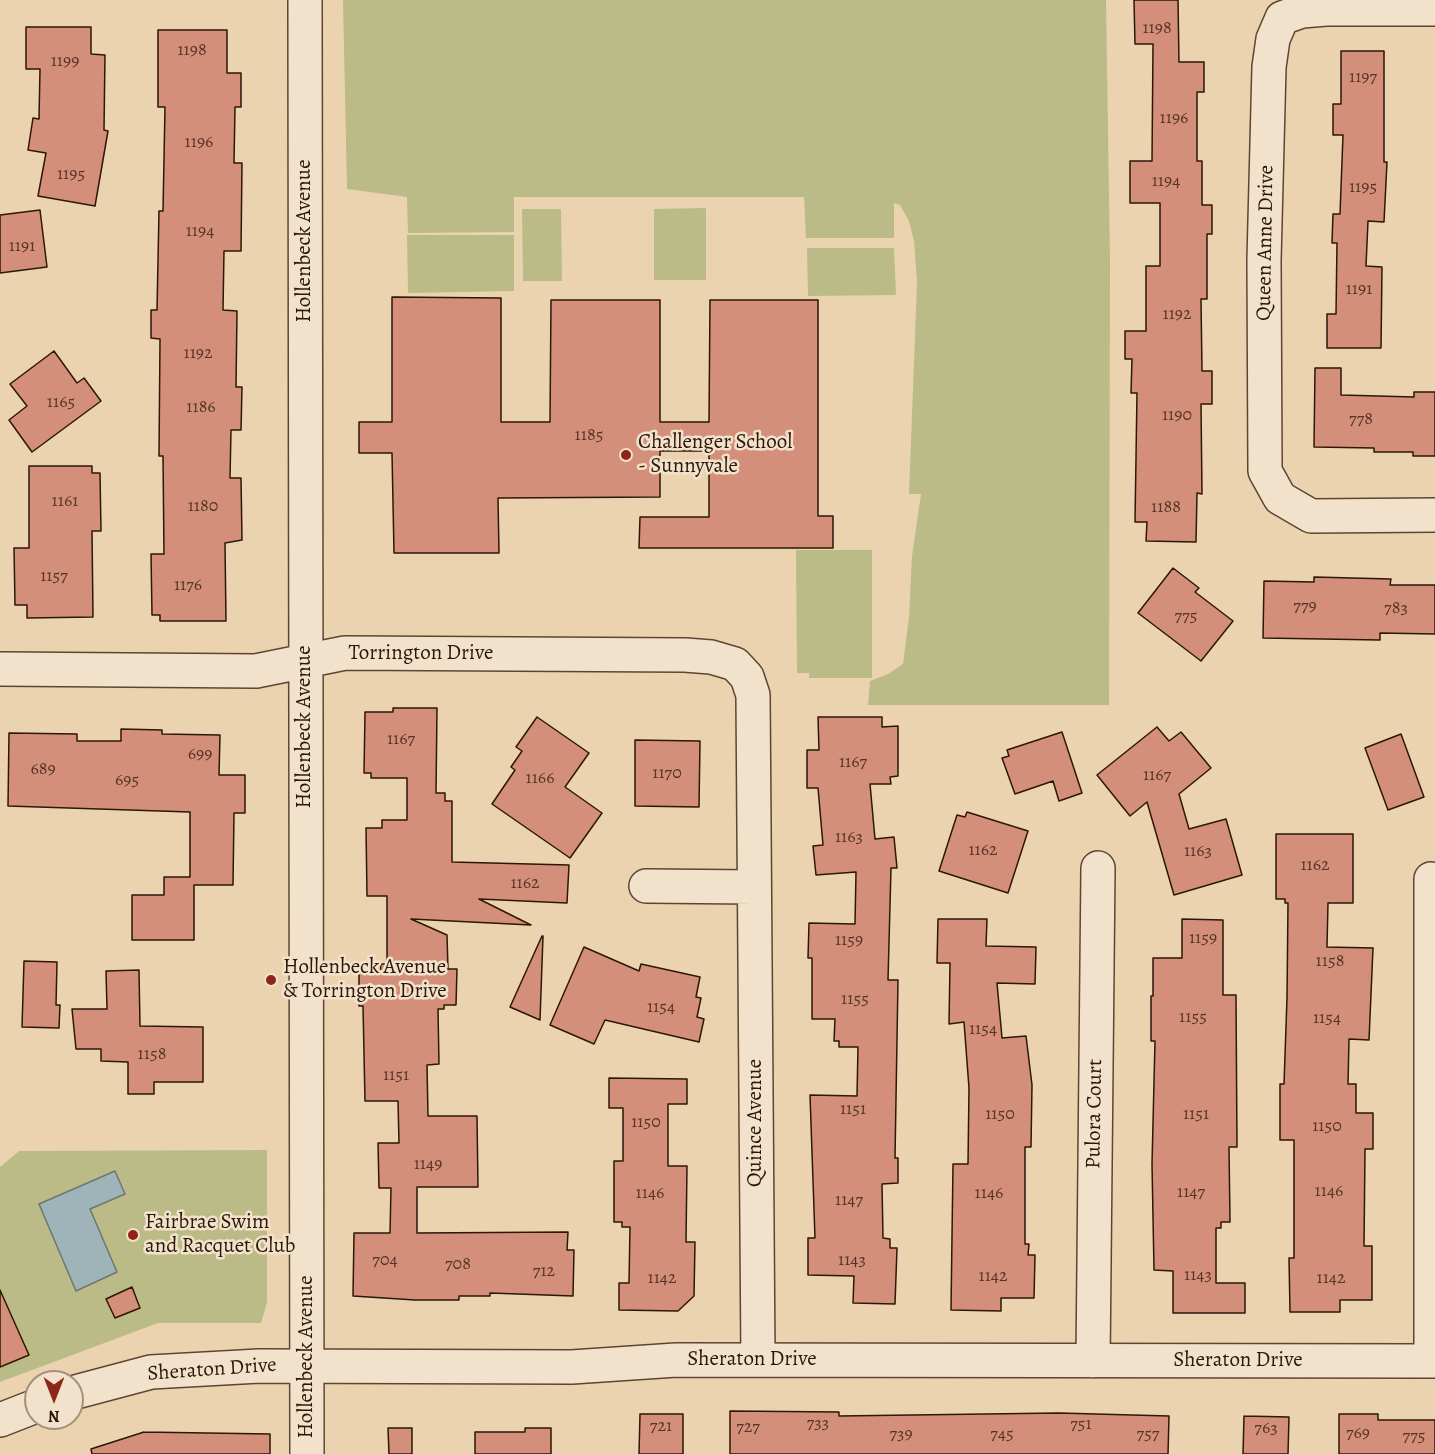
<!DOCTYPE html>
<html>
<head>
<meta charset="utf-8">
<style>
	body { margin:0 }
	#map { position:relative; width:1435px; height:1454px; overflow:hidden; background:#ebd3b0; font-family:Alegreya,serif }
	canvas { display:block }
	.north { position:absolute; left:24px; top:1370px; width:60px; height:60px; box-sizing:border-box; background:#f2e2cc; border:2px solid #a3917d; border-radius:50%; rotate:180deg; font-size:16px; font-weight:700; line-height:24px; text-align:center; color:#2d1707 }
	.north::after { content:''; display:block; margin:auto; width:21px; height:27px; background:#8f2418; clip-path:polygon(50% 0,100% 100%,50% 72%,0 100%) }
</style>
</head>
<body>
<div id="map">
<canvas width="1435" height="1454"></canvas>
<div class="north">N</div>
</div>
<script>
const ctx = document.querySelector('canvas').getContext('2d');
ctx.lineJoin = 'round';
function fillPath(path, color) {
  ctx.fillStyle = color;
  ctx.fill(path, 'evenodd');
}
function toPath(rows) {
  const path = new Path2D();
  for (const r of rows) {
    path.moveTo(r[0], r[1]);
    for (let i = 2; i < r.length; i += 2) path.lineTo(r[i], r[i + 1]);
  }
  return path;
}
function stroke(path, color, width, dash) {
  ctx.strokeStyle = color;
  ctx.lineWidth = width;
  ctx.lineCap = dash ? 'butt' : 'round';
  ctx.setLineDash(dash || []);
  ctx.stroke(path);
}
function drawText(font, color, halo, rows, align = 'center') {
  ctx.font = font + ' Alegreya,serif';
  ctx.lineWidth = 5;
  ctx.setLineDash([]);
  ctx.textBaseline = 'middle';
  ctx.strokeStyle = halo;
  ctx.fillStyle = color;
  for (const [text, x, y, turn = 0] of rows) {
    ctx.save();
    ctx.translate(x, y);
    ctx.rotate((+turn || 0) * Math.PI / 180);
    ctx.textAlign = isNaN(turn) ? turn : align;
    if (halo) ctx.strokeText(text, 0, 0);
    ctx.fillText(text, 0, 0);
    ctx.restore();
  }
}
fillPath(toPath([
	[343,0,1106,0,1110,262,1109,705,868,705,870,681,888,674,903,664,909,617,912,556,921,494,909,494,917,282,914,241,909,221,900,205,894,203,894,238,806,238,804,197,514,197,514,232,408,233,407,197,347,189],
	[706,208,706,280,654,280,654,209],
	[522,209,561,209,562,281,523,281],
	[407,235,514,235,514,291,408,293],
	[807,248,894,248,896,295,808,296],
	[796,550,872,550,872,678,809,678,809,673,797,673],
	[267,1150,267,1302,261,1323,158,1323,0,1382,0,1167,19,1151]
]), '#bb8');
const water = toPath([
	[115,1171,125,1194,90,1209,117,1272,76,1291,39,1204,115,1171]
]);
fillPath(water, '#9fb4b8');
stroke(water, '#717571', 1.5);
const building = toPath([
	[1134,0,1178,0,1179,62,1204,62,1204,92,1197,92,1197,161,1202,161,1202,205,1212,205,1212,234,1207,234,1207,299,1201,299,1202,371,1212,371,1212,404,1201,404,1202,494,1197,493,1196,542,1146,541,1147,522,1135,522,1137,393,1131,393,1132,359,1125,359,1125,331,1146,331,1146,266,1160,266,1160,203,1130,203,1130,161,1152,161,1153,44,1135,44,1134,0],
	[26,27,91,27,91,54,105,55,104,130,108,131,95,206,38,196,46,153,28,150,33,118,39,119,40,69,26,69,26,27],
	[158,30,227,30,227,73,241,73,241,107,235,107,234,163,242,163,241,251,224,251,223,310,237,311,236,387,242,387,241,430,231,430,230,478,241,478,242,540,225,543,226,621,160,621,160,615,152,615,151,554,164,554,163,456,159,456,160,339,151,338,151,310,157,310,159,211,163,211,165,107,158,107,158,30],
	[1341,51,1384,51,1384,162,1387,162,1384,222,1368,221,1366,266,1382,267,1381,348,1327,348,1327,314,1336,314,1337,243,1332,243,1333,214,1340,214,1343,135,1333,135,1333,104,1341,104,1341,51],
	[40,210,47,267,0,273,0,215,40,210],
	[392,297,501,298,501,422,550,422,551,300,660,300,660,422,709,422,710,300,818,300,818,516,833,516,833,548,639,548,640,517,709,517,709,451,660,451,660,497,498,498,499,553,394,553,392,453,359,453,359,422,392,422,392,297],
	[54,351,77,383,84,378,101,401,32,452,9,420,27,406,10,384,54,351],
	[1315,368,1341,368,1341,395,1414,397,1414,392,1435,392,1435,456,1413,456,1413,452,1374,452,1374,448,1314,447,1315,368],
	[29,466,92,466,92,473,100,473,101,531,92,531,93,617,27,618,27,605,15,605,14,548,29,548,29,466],
	[1173,568,1199,588,1195,592,1233,621,1201,661,1138,613,1173,568],
	[1314,577,1391,579,1390,585,1435,585,1435,634,1380,633,1380,640,1263,638,1264,581,1314,582,1314,577],
	[393,708,437,708,436,793,445,793,445,801,452,801,452,862,569,865,567,903,479,899,531,925,411,919,447,935,448,969,457,969,456,1005,444,1005,444,1009,438,1009,439,1064,427,1065,428,1116,477,1116,478,1187,417,1187,417,1233,568,1232,567,1250,574,1250,573,1296,490,1293,490,1296,459,1296,459,1300,415,1300,353,1296,354,1233,390,1233,391,1188,379,1188,378,1143,399,1143,398,1101,365,1101,363,1006,359,1006,359,973,380,973,381,964,387,964,387,896,367,896,366,828,382,828,382,820,407,820,407,778,371,778,371,773,364,773,365,712,393,712,393,708],
	[537,717,589,753,565,787,602,813,570,858,492,804,515,770,511,767,522,751,516,747,537,717],
	[818,717,882,717,882,727,898,726,898,776,890,777,891,784,870,784,875,839,894,837,897,868,891,868,888,980,898,980,895,1158,898,1158,898,1183,882,1184,883,1238,890,1239,890,1248,897,1248,895,1304,853,1303,854,1276,808,1275,808,1238,815,1238,810,1095,857,1096,858,1047,839,1047,839,1041,834,1041,835,1019,812,1019,812,958,808,958,809,923,855,924,856,872,816,875,813,846,823,845,818,788,807,788,807,750,819,750,818,717],
	[1157,727,1169,741,1181,732,1211,768,1179,794,1189,829,1226,819,1242,875,1174,895,1147,802,1130,816,1097,775,1157,727],
	[121,729,162,730,162,734,220,735,219,775,245,775,245,813,234,813,233,885,194,885,194,940,132,940,132,895,164,895,164,877,190,877,190,812,8,806,9,733,77,734,77,741,121,741,121,729],
	[1062,732,1082,793,1059,801,1053,781,1015,794,1002,758,1009,756,1007,750,1062,732],
	[1401,734,1424,797,1388,810,1365,748,1401,734],
	[635,740,700,741,699,807,635,806,635,740],
	[967,812,1028,831,1008,893,939,871,957,815,965,817,967,812],
	[1276,834,1353,834,1353,903,1328,903,1327,947,1373,948,1369,1040,1349,1039,1348,1084,1356,1084,1356,1113,1373,1113,1373,1149,1365,1149,1364,1246,1372,1246,1372,1300,1340,1300,1340,1312,1290,1312,1289,1258,1294,1258,1294,1140,1280,1140,1280,1084,1284,1084,1287,998,1288,903,1285,903,1285,899,1276,899,1276,834],
	[938,919,987,919,986,946,1036,947,1035,984,997,983,1002,1038,1026,1036,1032,1085,1031,1147,1025,1147,1025,1244,1029,1244,1028,1255,1035,1255,1034,1298,1001,1298,1001,1311,951,1310,953,1164,968,1164,969,1088,964,1022,949,1024,950,963,937,963,938,919],
	[1182,919,1223,920,1223,995,1236,995,1237,1147,1229,1147,1230,1222,1221,1222,1221,1228,1216,1228,1216,1283,1245,1283,1245,1313,1173,1313,1173,1271,1154,1270,1152,1164,1155,1041,1151,1041,1151,996,1153,996,1153,958,1182,958,1182,919],
	[542,936,543,936,540,1020,510,1007,542,936],
	[584,947,639,971,641,964,700,977,696,997,701,998,697,1017,704,1019,699,1042,605,1020,594,1044,550,1025,584,947],
	[24,961,57,962,56,1005,60,1005,59,1028,22,1027,24,961],
	[139,970,140,1026,203,1027,203,1082,154,1082,154,1094,128,1094,128,1062,101,1061,101,1049,76,1049,72,1009,107,1009,106,971,139,970],
	[609,1078,687,1079,687,1104,668,1104,668,1166,687,1166,686,1242,695,1242,694,1296,678,1311,619,1310,619,1283,629,1283,630,1227,622,1227,622,1222,614,1222,614,1161,623,1161,623,1108,609,1108,609,1078],
	[132,1287,140,1308,115,1318,106,1299,132,1287],
	[0,1290,29,1355,0,1367,0,1290],
	[730,1411,839,1412,839,1416,1059,1413,1169,1416,1168,1454,730,1454,730,1411],
	[640,1414,683,1414,683,1454,639,1454,640,1414],
	[1339,1414,1378,1414,1378,1420,1435,1420,1435,1454,1339,1454,1339,1414],
	[1244,1416,1289,1417,1288,1454,1243,1454,1244,1416],
	[388,1428,412,1428,412,1454,389,1454,388,1428],
	[525,1428,551,1428,551,1454,475,1454,475,1432,525,1432,525,1428],
	[144,1432,270,1434,270,1454,92,1454,91,1449,144,1432]
]);
fillPath(building, '#d48f7b');
stroke(building, '#2d1707', 1.5);
const minor = toPath([
	[305,0,307,1454],
	[1435,9,1326,9,1302,11,1282,18,1273,39,1269,67,1264,260,1265,471,1280,498,1311,516,1435,515],
	[0,669,256,671,345,653,685,655,711,657,735,664,747,677,753,695,758,1360],
	[1431,879,1431,1361],
	[646,886,754,887],
	[1093,1361,1098,868],
	[72,1393,151,1372,259,1366,572,1367,676,1360,1435,1361],
	[0,1420,36,1406]
]);
stroke(minor, '#5c4631', 36);
stroke(minor, '#f2e2cc', 33);
for (const [x, y, r, color] of [
	[626,455,6,"#8f2418"],
	[271,980,6,"#8f2418"],
	[133,1235,6,"#8f2418"]
]) {
  const dot = new Path2D();
  dot.arc(x, y, r, 0, 2 * Math.PI);
  ctx.fillStyle = color;
  ctx.fill(dot);
  stroke(dot, '#f2e2cc', 2);
}
drawText('18px', '#573524', null, [
	["1198",1157,29],
	["1198",192,51],
	["1199",65,62],
	["1197",1363,78],
	["1196",1174,119],
	["1196",199,143],
	["1195",71,175],
	["1194",1166,182],
	["1195",1363,188],
	["1194",200,232],
	["1191",22,247],
	["1191",1359,290],
	["1192",1177,315],
	["1192",198,354],
	["1165",61,403],
	["1186",201,408],
	["1190",1177,416],
	["778",1361,420],
	["1185",589,436],
	["1161",65,502],
	["1180",203,507],
	["1188",1166,508],
	["1157",54,577],
	["1176",188,586],
	["779",1305,607],
	["783",1396,609],
	["775",1186,617],
	["1167",401,740],
	["699",200,755],
	["1167",853,763],
	["689",43,770],
	["1170",667,774],
	["1167",1157,776],
	["1166",540,779],
	["695",127,781],
	["1163",849,838],
	["1162",983,851],
	["1163",1198,852],
	["1162",1315,866],
	["1162",525,884],
	["1159",1203,939],
	["1159",849,941],
	["1158",1330,962],
	["1155",855,1000],
	["1154",661,1008],
	["1155",1193,1018],
	["1154",1327,1019],
	["1154",983,1030],
	["1158",152,1055],
	["1151",396,1076],
	["1151",853,1110],
	["1150",1000,1115],
	["1151",1196,1115],
	["1150",646,1123],
	["1150",1327,1127],
	["1149",428,1165],
	["1146",1329,1192],
	["1147",1191,1193],
	["1146",650,1194],
	["1146",989,1194],
	["1147",849,1201],
	["704",385,1261],
	["1143",852,1261],
	["708",458,1265],
	["712",544,1272],
	["1143",1198,1276],
	["1142",993,1277],
	["1142",662,1279],
	["1142",1331,1279],
	["733",818,1424],
	["751",1081,1425],
	["721",661,1427],
	["727",748,1428],
	["763",1266,1429],
	["769",1358,1434],
	["739",901,1435],
	["745",1002,1435],
	["757",1148,1435],
	["775",1414,1437]
]);
drawText('21px', '#2d1707', '#f2e2cc', [
	["Hollenbeck Avenue",305,241,-90],
	["Queen Anne Drive",1266,243,-89],
	["Torrington Drive",421,654],
	["Hollenbeck Avenue",305,727,-90],
	["Pulora Court",1095,1114,-89],
	["Quince Avenue",756,1123,-90],
	["Hollenbeck Avenue",307,1357,-90],
	["Sheraton Drive",752,1360],
	["Sheraton Drive",1238,1361],
	["Sheraton Drive",212,1370,-4]
]);
drawText('21px', '#2d1707', '#f2e2cc', [
	["Challenger School",638,443],
	["- Sunnyvale",638,467],
	["Hollenbeck Avenue",283,968],
	["& Torrington Drive",283,992],
	["Fairbrae Swim",145,1223],
	["and Racquet Club",145,1247]
], 'left');
</script>
</body>
</html>
